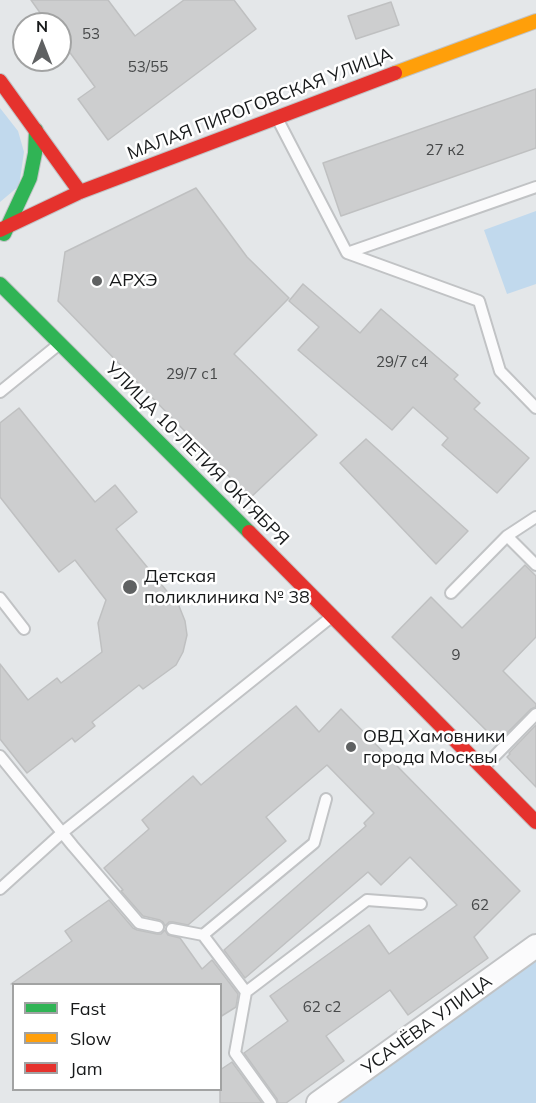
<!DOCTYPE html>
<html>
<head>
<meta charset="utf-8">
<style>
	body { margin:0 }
	#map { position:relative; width:536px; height:1103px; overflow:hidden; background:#e4e7e9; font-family:Mulish,sans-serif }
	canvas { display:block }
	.legend { position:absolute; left:12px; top:983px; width:210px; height:108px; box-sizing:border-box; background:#fff; border:2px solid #a2a3a3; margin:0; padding:8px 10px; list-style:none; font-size:18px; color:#17191a }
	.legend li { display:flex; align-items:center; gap:12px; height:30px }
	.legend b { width:30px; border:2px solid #a2a3a3 }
	.north { position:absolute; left:12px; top:12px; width:60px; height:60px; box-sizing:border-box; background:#fff; border:2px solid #a2a3a3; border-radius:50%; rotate:0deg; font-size:16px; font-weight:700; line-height:24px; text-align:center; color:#17191a }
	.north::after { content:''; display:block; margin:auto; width:21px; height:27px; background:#5f6162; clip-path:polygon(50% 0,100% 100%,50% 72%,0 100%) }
</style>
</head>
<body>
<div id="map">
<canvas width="536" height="1103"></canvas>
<ul class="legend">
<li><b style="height:8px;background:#30b455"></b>Fast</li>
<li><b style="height:8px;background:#ff9f0a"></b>Slow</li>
<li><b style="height:8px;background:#e5322d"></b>Jam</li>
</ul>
<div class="north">N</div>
</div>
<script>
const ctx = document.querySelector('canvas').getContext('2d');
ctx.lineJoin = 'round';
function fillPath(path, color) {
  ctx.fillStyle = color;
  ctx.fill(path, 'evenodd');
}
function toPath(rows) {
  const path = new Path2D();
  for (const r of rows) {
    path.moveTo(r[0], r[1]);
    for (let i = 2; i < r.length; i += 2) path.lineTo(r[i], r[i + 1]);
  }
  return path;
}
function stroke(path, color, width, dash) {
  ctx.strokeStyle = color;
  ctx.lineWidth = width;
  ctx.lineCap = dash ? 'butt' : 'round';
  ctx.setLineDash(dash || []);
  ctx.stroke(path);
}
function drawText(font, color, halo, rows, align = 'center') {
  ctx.font = font + ' Mulish,sans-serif';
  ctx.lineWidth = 5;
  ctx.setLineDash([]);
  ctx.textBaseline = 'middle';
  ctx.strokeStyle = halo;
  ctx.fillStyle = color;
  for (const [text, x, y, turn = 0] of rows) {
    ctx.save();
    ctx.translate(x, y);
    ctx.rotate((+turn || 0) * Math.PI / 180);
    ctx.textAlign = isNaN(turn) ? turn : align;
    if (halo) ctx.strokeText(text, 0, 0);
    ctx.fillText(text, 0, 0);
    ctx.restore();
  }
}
fillPath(toPath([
	[0,108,18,131,24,152,19,186,0,202],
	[536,211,536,284,507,294,484,230],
	[536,960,536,1103,340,1103]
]), '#c1d9ed');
const building = toPath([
	[31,0,108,0,135,36,184,0,234,0,256,29,108,140,78,99,95,87,60,39,60,24,48,24,31,0],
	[391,2,399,25,356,39,348,16,391,2],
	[536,89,536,148,341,216,323,163,536,89],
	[196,188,247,257,289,298,234,354,317,435,250,498,58,301,65,252,196,188],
	[303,284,360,333,381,309,458,375,454,379,480,403,474,409,529,458,497,493,442,445,448,438,413,407,392,430,298,350,319,327,289,301,303,284],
	[19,408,95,502,115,485,137,512,116,529,179,606,185,621,187,635,183,652,176,665,143,689,139,685,92,722,95,726,75,742,72,738,27,773,0,739,0,664,28,700,57,678,61,683,102,652,98,623,106,600,75,560,59,572,0,497,0,423,19,408],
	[366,439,468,531,436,564,340,463,366,439],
	[525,565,536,576,536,637,503,671,536,704,536,707,531,709,498,742,392,637,431,597,462,628,525,565],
	[296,706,319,732,341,709,520,891,474,937,488,958,408,1015,390,990,326,1036,344,1061,286,1103,278,1103,277,1099,244,1053,288,1021,270,996,369,925,389,954,457,905,410,857,381,885,368,872,245,978,224,950,366,826,364,823,374,813,327,765,266,817,286,841,188,925,173,922,169,922,165,926,163,922,160,920,143,916,121,891,123,890,104,868,149,829,142,820,165,800,193,776,201,785,296,706],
	[536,725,536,787,507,757,510,754,509,753,536,725],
	[109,900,133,928,137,930,157,934,161,934,165,930,168,935,180,938,202,969,212,960,238,994,236,1007,220,1017,220,984,11,984,72,941,65,931,109,900],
	[232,1062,262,1103,220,1103,220,1070,232,1062]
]);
fillPath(building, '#cdcecf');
stroke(building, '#bfc0c1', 1.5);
const lane = toPath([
	[278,120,347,253,536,187],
	[347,253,479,301,500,371,536,408],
	[0,392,58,345],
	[507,536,536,517],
	[451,593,507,536,536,565],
	[0,598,24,629],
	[0,756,73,846,139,923,158,927],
	[485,766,536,714],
	[0,889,63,832,330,618],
	[172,929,203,935,246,992,235,1053,271,1103],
	[203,935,314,843,326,799],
	[246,992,367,900,421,904]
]);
const street = toPath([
	[318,1103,536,946]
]);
const fast = toPath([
	[4,234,30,178,35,153,36,130],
	[0,284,249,532]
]);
const slow = toPath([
	[395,73,536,21]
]);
const jam = toPath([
	[0,81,80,192],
	[0,230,80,192,395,73],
	[249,532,536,822]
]);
stroke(lane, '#c1c3c5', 14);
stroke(street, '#c1c3c5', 26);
stroke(fast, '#c1c3c5', 16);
stroke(slow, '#c1c3c5', 16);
stroke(jam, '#c1c3c5', 16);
stroke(lane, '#fbfbfc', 10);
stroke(street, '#fbfbfc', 22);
stroke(fast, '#30b455', 14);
stroke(slow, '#ff9f0a', 14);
stroke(jam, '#e5322d', 14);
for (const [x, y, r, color] of [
	[97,281,6,"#5f6162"],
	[130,587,8,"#5f6162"],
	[351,747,6,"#5f6162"]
]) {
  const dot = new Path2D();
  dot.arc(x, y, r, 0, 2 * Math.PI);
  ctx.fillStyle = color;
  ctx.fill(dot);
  stroke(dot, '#fff', 2);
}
drawText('15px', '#464849', null, [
	["53",91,34],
	["53/55",148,67],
	["27 к2",445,150],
	["29/7 с4",402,362],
	["29/7 с1",192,374],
	["9",456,655],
	["62",480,905],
	["62 с2",322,1007]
]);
drawText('18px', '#17191a', '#fff', [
	["МАЛАЯ ПИРОГОВСКАЯ УЛИЦА",260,104,-21],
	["УЛИЦА 10-ЛЕТИЯ ОКТЯБРЯ",197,454,45],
	["УСАЧЁВА УЛИЦА",427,1025,-36]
]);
drawText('18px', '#17191a', '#fff', [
	["АРХЭ",109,281],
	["Детская",144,577],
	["поликлиника № 38",144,598],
	["ОВД Хамовники",363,737],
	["города Москвы",363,758]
], 'left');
</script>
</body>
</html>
